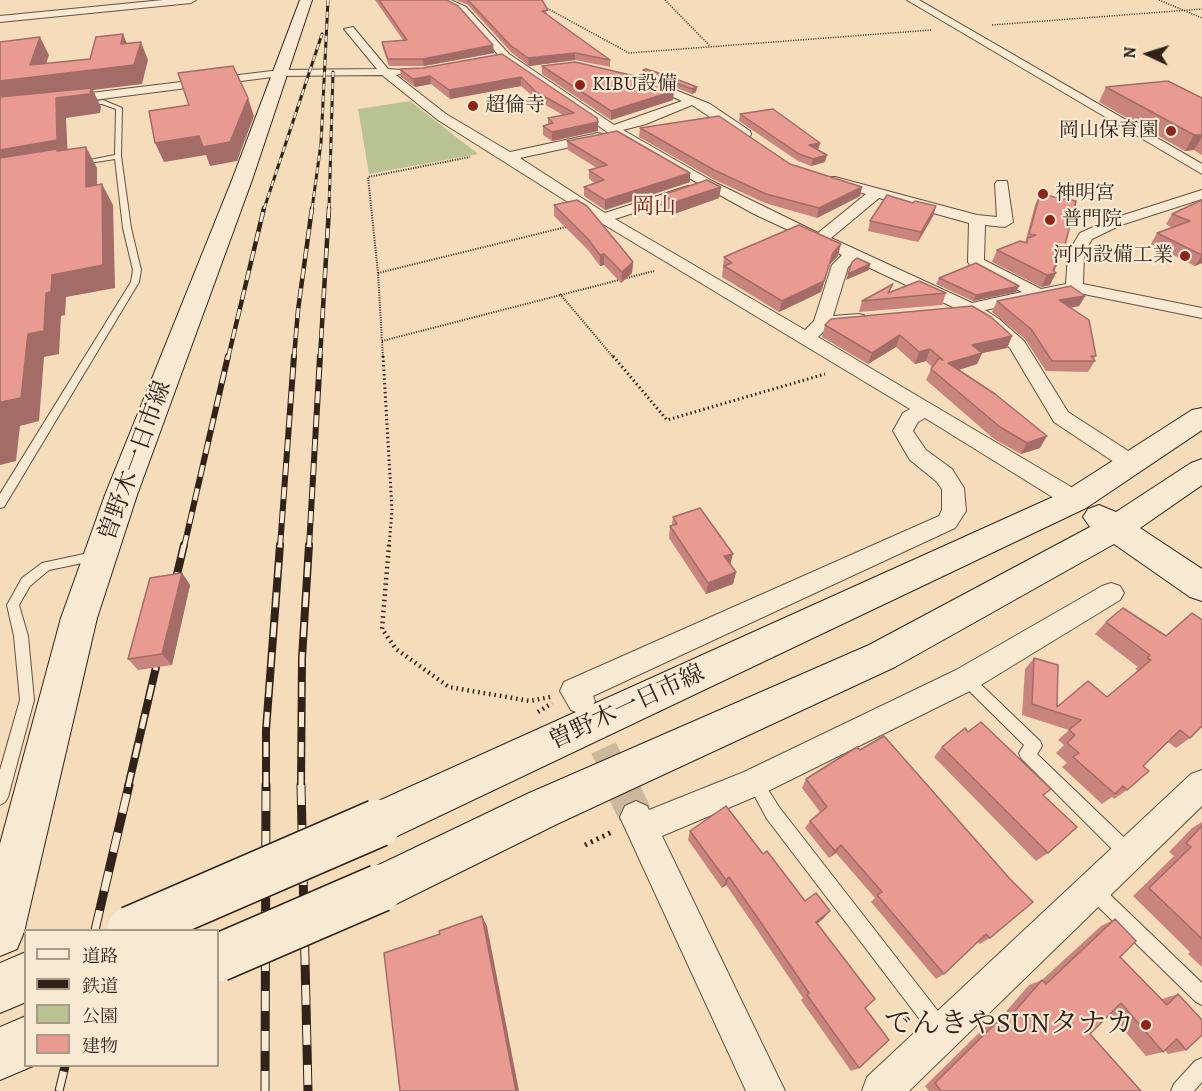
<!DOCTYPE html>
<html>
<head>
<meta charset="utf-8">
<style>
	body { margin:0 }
	#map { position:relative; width:1202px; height:1091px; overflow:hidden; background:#f5ddbb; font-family:Alegreya,"Noto Serif JP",serif }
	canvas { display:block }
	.legend { position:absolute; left:24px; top:929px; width:195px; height:138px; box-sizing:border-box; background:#f8e9d3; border:2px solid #a89a89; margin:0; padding:8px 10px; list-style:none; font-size:18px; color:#312319 }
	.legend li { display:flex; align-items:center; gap:12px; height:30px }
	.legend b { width:30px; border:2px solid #a89a89 }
	.north { position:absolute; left:1118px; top:24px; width:60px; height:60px; -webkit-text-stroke:4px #f8e9d3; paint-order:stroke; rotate:274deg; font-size:16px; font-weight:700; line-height:24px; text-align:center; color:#312319 }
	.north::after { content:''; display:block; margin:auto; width:21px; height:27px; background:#312319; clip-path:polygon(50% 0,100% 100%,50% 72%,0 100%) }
</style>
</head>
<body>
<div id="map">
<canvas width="1202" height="1091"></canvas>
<ul class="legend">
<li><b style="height:8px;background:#f8e9d3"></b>道路</li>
<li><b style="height:8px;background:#312319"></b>鉄道</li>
<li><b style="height:16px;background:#b9c292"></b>公園</li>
<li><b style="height:16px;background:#e99a91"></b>建物</li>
</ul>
<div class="north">N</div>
</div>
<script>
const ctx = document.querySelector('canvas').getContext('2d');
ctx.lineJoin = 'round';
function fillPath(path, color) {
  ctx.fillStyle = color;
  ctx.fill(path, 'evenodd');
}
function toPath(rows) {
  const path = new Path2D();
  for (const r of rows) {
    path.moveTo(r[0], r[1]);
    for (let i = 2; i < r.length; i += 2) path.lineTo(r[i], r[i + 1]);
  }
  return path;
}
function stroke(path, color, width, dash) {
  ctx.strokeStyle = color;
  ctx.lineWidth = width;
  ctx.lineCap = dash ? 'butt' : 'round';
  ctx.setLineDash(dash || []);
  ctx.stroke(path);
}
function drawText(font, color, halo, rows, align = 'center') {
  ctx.font = font + ' Alegreya,"Noto Serif JP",serif';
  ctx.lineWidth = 4.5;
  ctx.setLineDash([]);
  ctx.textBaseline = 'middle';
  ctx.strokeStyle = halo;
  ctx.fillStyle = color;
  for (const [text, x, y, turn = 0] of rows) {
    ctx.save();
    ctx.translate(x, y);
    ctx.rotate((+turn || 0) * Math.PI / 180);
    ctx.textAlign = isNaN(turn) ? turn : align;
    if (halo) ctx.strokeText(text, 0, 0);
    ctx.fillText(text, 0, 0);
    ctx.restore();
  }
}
fillPath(toPath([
	[410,101,478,154,369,174,358,109]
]), '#b9c292');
stroke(toPath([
	[586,711,622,787]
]), '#ceb89b', 27, [27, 14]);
stroke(toPath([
	[621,785,635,814]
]), '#ceb89b', 34, [34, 17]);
const lane = toPath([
	[103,100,122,108,121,156,131,228,141,270,139,282,4,507,0,508,0,494,131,282,133,270,123,228,115,159,77,165,74,163,115,155,116,109,102,104,84,105,81,103,103,100],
	[98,551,102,553,104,556,102,559,49,570,30,586,19,605,28,636,34,700,8,797,5,802,0,805,0,770,20,700,14,636,7,605,22,578,42,563,98,551],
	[966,673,971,675,1040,741,1042,746,1037,754,1135,848,1137,854,1135,860,1129,862,1123,860,1021,758,1019,753,1024,745,961,683,959,679,961,675,966,673],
	[755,775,760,777,779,807,948,1024,950,1031,948,1038,941,1040,934,1038,767,819,747,782,750,777,755,775],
	[1093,882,1099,884,1202,983,1202,1005,1196,1002,1087,896,1085,890,1087,884,1093,882],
	[1202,1058,1202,1082,1194,1091,1171,1091,1174,1084,1195,1061,1202,1058]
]);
const street = toPath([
	[163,0,196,0,191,3,0,22,0,16,163,0],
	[439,0,451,0,466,7,509,54,614,125,682,101,639,82,639,78,643,77,710,104,750,131,751,134,750,137,740,137,692,105,646,124,623,130,712,181,818,233,866,194,825,183,823,180,825,177,835,177,977,215,997,217,995,184,997,181,1007,181,1013,222,1005,227,985,225,984,260,1041,289,1066,284,1068,253,1080,233,1111,219,1202,190,1202,199,1121,225,1092,239,1084,253,1083,284,1202,308,1202,318,1074,292,985,310,999,319,1024,341,1068,412,1139,458,1142,463,1139,468,1131,471,1123,468,1054,422,1010,348,987,327,967,314,956,314,955,308,855,261,848,267,833,316,858,314,864,315,867,319,864,323,858,324,827,328,818,337,1083,494,1086,500,1083,506,1075,508,1067,506,925,418,918,422,913,431,926,450,952,469,964,488,966,511,955,528,593,696,595,701,591,710,581,714,571,710,560,691,564,682,939,516,942,510,942,489,936,481,910,460,893,431,903,413,910,409,598,221,438,120,382,75,280,76,0,112,0,104,280,70,377,69,344,29,353,27,388,69,401,70,401,74,396,75,446,114,510,152,598,133,603,134,604,137,603,140,520,158,605,213,688,186,698,186,700,189,698,192,615,219,805,330,814,321,832,265,842,255,754,214,613,136,501,58,460,11,439,0],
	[879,198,969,223,968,262,970,265,1022,292,972,303,831,238,879,198],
	[907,0,919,0,1202,164,1202,174,907,0],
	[1111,583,1120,586,1124,593,1120,600,976,688,766,792,662,836,785,1091,746,1091,625,828,620,817,625,806,636,801,647,806,649,810,744,772,956,670,1102,586,1111,583],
	[1202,770,1202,806,909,1091,862,1091,867,1077,1191,774,1202,770]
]);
const secondary = toPath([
	[300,0,312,0,252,180,137,495,97,618,24,932,17,949,0,956,0,844,61,618,105,495,232,180,300,0],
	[1202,408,1202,430,1086,508,393,838,378,845,363,838,356,823,363,808,1064,492,1192,410,1202,408],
	[1202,459,1202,485,1140,528,1202,569,1202,601,1190,597,1114,544,895,667,557,824,396,904,380,911,364,904,357,888,364,872,527,794,869,645,1090,527,1083,517,1088,509,1099,505,1116,512,1191,463,1202,459],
	[26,952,26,1002,0,1013,0,963,26,952],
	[26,1016,26,1066,33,1066,0,1080,0,1027,26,1016]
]);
stroke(lane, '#625242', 2);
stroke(street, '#625242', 2);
stroke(secondary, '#312319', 2);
stroke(toPath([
	[665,0,710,46],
	[1159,0,1202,18],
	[543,6,629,53,931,30],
	[992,25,1202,9]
]), '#312319', 1.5, [1, 1.5]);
stroke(toPath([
	[378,273,570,226],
	[560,294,614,358],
	[382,341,654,271],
	[383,358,378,273,368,177,470,157]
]), '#312319', 2, [1, 1.5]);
stroke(toPath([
	[383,356,392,510,389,547],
	[613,356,667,420,825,374]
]), '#312319', 3, [1.5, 3]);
stroke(toPath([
	[389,545,382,629,396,649,449,687,530,701,550,697],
	[538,712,552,703]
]), '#312319', 4.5, [1.5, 4]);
stroke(toPath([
	[585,845,612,832]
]), '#312319', 5, [2, 4.5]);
fillPath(lane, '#f8e9d3');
fillPath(street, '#f8e9d3');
fillPath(secondary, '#f8e9d3');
const railFar4 = toPath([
	[264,209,322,34],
	[312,209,321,143,328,0],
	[329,209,333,72]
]);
const railFar3 = toPath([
	[228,358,264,208],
	[294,358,298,310,312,208],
	[320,358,329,208]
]);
const railFar2 = toPath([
	[184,547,228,356],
	[280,547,294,356],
	[309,547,320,356]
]);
const railFar1 = toPath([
	[174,587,184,545],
	[128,787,156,667],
	[266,787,266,730,280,545],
	[301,787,302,658,309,545]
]);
const rail = toPath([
	[301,785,308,1091],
	[95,930,129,785],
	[59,1091,65,1066],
	[265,1091,266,785]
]);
stroke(railFar4, '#312319', 3);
stroke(railFar3, '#312319', 4.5);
stroke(railFar2, '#312319', 6);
stroke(railFar1, '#312319', 8);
stroke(rail, '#312319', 9);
stroke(railFar4, '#f8e9d3', 2, [6]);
stroke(railFar3, '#f8e9d3', 3, [10]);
stroke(railFar2, '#f8e9d3', 4, [12]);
stroke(railFar1, '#f8e9d3', 5, [15]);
stroke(rail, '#f8e9d3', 7, [20]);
const secondaryBridge = toPath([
	[131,930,378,823],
	[218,958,380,888]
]);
stroke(secondaryBridge, '#312319', 50, []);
stroke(secondaryBridge, '#f8e9d3', 47);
fillPath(toPath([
	[375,0,447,0,494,53,424,66,389,66,383,49,382,42,403,40],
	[456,0,542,0,548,16,610,60,610,67,575,60,529,66,511,52,468,5],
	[502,54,598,131,552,141,543,135,543,126,548,124,548,118,563,115,537,100,521,86,450,99,431,84,415,87,401,77,400,69,423,68],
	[542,66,673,100,611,120,542,74],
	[643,70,697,87,696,92,692,94,643,75],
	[1106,87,1202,98,1202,155,1194,150,1185,151,1099,102],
	[740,114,820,143,818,150,825,162,811,166,798,161,739,121],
	[640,128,790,164,862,187,860,196,817,218,765,203,713,179,639,137],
	[567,141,690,173,690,182,605,210,584,196,584,187,595,183,589,179,589,170,597,168,568,150],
	[721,187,719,198,674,214,661,206,662,195],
	[1040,194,1057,265,1054,271,1050,285,1041,287,992,262,997,250,1025,243,1035,205],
	[1202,200,1202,263,1195,266,1151,244,1157,233,1173,228,1166,224,1172,214],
	[913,203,936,206,933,216,918,242,868,231,870,221],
	[554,205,633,262,632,273,621,283,604,265,600,266,588,250,554,216],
	[838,256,830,264,821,292,779,312,722,277,724,257],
	[939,278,1016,292,973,301,936,284],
	[890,292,946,293,942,305,859,312,862,301],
	[1085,296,1079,306,1070,308,1096,356,1094,359,1095,361,1088,372,1046,371,1025,339,992,312,997,301],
	[825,325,1012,336,1007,348,982,353,977,364,958,370,1040,448,1021,454,994,439,926,380,932,367,926,361,915,364,896,347,868,364,822,337],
	[673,517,730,565,736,572,733,584,706,594,669,538,670,526,672,525],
	[182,573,190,585,172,665,138,670,128,659],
	[1106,622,1166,636,1190,738,1176,748,1168,742,1143,766,1127,790,1114,799,1112,797,1102,804,1062,767,1067,763,1056,753,1064,745,1058,740,1069,730,1022,715,1025,669,1034,658,1057,707,1107,697,1138,671,1135,669,1138,667,1095,634],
	[968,732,1043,795,1048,853,1036,861,934,757,942,747],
	[857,747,990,938,980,944,978,942,944,974,936,979,871,902,875,898,836,853,829,858,805,828,810,821,820,812,802,788,806,779],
	[1202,822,1202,967,1188,954,1190,952,1133,896,1174,856,1169,852,1192,828],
	[690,831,763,854,805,901,824,918,817,924,865,1008,859,1068,851,1071,801,1000,803,998,751,921,726,885,722,888,688,840],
	[1115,919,1120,957,1162,999,1178,994,1186,1050,1168,1054,1165,1050,1163,1052,1146,1056,1110,1014,1090,1034,1141,1091,929,1091,925,1086,985,1027,997,1022,1029,985,1042,980,1101,926]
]), '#c8847d');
fillPath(toPath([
	[123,34,130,51,121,44],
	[40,37,49,55,42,76,141,42,148,60,142,84,93,90,101,107,100,113,66,118,68,161,0,173,0,81,30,65],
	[493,45,494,53,424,66,423,59],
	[575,53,575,60,529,66,528,58],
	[430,76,431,84,415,87,413,79],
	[521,77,521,86,450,99,449,90],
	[697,87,696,92,692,94,692,89],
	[674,91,673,100,611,120,611,111],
	[248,98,254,116,237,161,210,166,206,155,164,162,155,143],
	[598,122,598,131,552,141,552,132],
	[1194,135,1202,135,1202,137,1194,150,1185,151],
	[820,143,818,150,809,145],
	[86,147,97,168,97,208,86,187],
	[827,155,825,162,811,166,813,159],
	[690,173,690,182,605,210,605,200],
	[102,184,113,205,115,288,66,297,65,315,61,316,59,354,44,357,39,421,20,426,16,461,0,465,0,412,1,402,28,334,46,293,52,275],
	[721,187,719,198,674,214,675,202],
	[862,187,860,196,817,218,819,208],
	[936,206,933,216,918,242,921,232],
	[841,244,838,256,830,264,821,292,779,312,782,301],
	[1063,253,1052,274,1056,273,1050,285,1041,287,1047,275],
	[604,254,604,265,600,266,600,255],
	[1202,255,1202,263,1195,266],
	[633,262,632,273,621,283,622,272],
	[870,264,869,270,846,280,848,274],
	[1019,286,1016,292,973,301,976,295],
	[1085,296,1079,306,1053,311,1059,300],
	[900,335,896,347,868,364,872,353],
	[1012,336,1007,348,982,353,977,364,943,375,948,363,972,345],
	[930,349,926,361,915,364,919,352],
	[1047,436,1040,448,1021,454,1027,443],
	[733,554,730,566,724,556],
	[736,572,733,584,706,594,708,583],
	[182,573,190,585,172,665,162,654],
	[841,845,836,853,829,858,835,851],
	[729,877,726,885,722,888,726,880],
	[830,911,824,918,810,929,816,922],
	[482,916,487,926,519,1091,516,1091]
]), '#a36c66');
const building = toPath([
	[379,0,447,0,458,6,493,45,423,59,388,59,382,42,407,40,379,0],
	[468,0,542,0,548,10,542,11,610,60,575,53,528,58,510,45,468,0],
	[123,34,121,44,141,42,134,65,0,81,0,42,40,37,30,65,90,59,96,37,123,34],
	[502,54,597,118,598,122,552,132,543,126,553,123,548,118,574,113,536,92,521,77,449,90,430,76,413,79,400,69,423,68,502,54],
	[575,62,639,77,674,91,611,111,542,66,575,62],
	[233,66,248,98,230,142,203,147,199,136,155,143,149,111,189,105,178,73,233,66],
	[646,69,668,76,697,87,692,89,643,70,646,69],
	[1168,81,1202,98,1202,135,1194,135,1106,87,1168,81],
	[91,88,90,94,56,98,57,140,0,150,0,97,91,88],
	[773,109,820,143,809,145,827,155,813,159,799,154,740,114,773,109],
	[719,116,790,164,862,187,819,208,766,194,714,170,640,128,719,116],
	[617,131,690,173,605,200,584,187,604,180,589,170,607,165,567,141,617,131],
	[86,147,86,187,102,184,103,265,52,275,51,292,46,293,44,331,28,334,21,398,1,402,0,412,0,158,57,149,57,151,86,147],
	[707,180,721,187,675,202,662,195,707,180],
	[1040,194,1076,201,1063,253,1053,270,1056,273,1047,275,997,250,1020,241,1027,243,1028,238,1036,235,1029,234,1040,194],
	[887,195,913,203,915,201,936,206,921,232,870,221,887,195],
	[577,200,587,206,633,262,622,272,604,254,600,255,588,239,554,205,577,200],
	[1202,200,1202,255,1157,233,1190,221,1172,214,1202,200],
	[799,225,841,244,833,253,824,281,782,301,724,266,732,263,724,257,799,225],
	[857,258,870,264,848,274,852,262,857,258],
	[976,263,1019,286,976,295,939,278,976,263],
	[919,281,946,293,862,301,893,284,888,293,919,281],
	[1071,286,1085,296,1059,300,1089,320,1096,356,1091,356,1095,361,1052,361,1031,329,997,301,1071,286],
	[972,306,991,317,1012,336,972,345,982,353,948,363,995,394,1047,436,1027,443,1000,427,931,369,939,358,943,360,930,349,919,352,900,335,872,353,825,325,831,319,972,306],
	[700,508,733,554,724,556,736,572,708,583,670,526,677,524,673,517,700,508],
	[182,573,162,654,128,659,150,578,182,573],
	[1123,608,1166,636,1192,613,1202,620,1202,726,1190,738,1180,730,1143,766,1149,771,1127,790,1123,786,1115,794,1073,757,1079,753,1067,743,1075,735,1069,730,1081,720,1032,704,1034,658,1058,665,1057,707,1088,681,1107,697,1151,660,1147,658,1150,655,1106,622,1123,608],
	[981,722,1051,789,1043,795,1077,827,1048,853,942,747,965,728,968,732,981,722],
	[884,736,1010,879,1033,902,990,938,986,934,944,974,877,895,882,892,841,845,835,851,810,821,827,807,806,779,857,747,860,750,884,736],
	[726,806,763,854,767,851,805,901,816,893,830,911,816,922,875,999,865,1008,889,1040,859,1068,807,995,809,993,755,914,729,877,726,880,690,831,726,806],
	[1202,826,1202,939,1149,888,1191,847,1186,843,1202,826],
	[482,916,516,1091,400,1091,384,953,440,934,439,931,482,916],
	[1115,919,1136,941,1120,957,1167,1005,1178,994,1202,1020,1202,1035,1186,1050,1177,1039,1163,1052,1121,1003,1090,1034,1141,1091,941,1091,935,1083,997,1022,1001,1027,1042,980,1046,984,1115,919]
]);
fillPath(building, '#e99a91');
stroke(building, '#a36c66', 1.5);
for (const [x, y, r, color] of [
	[580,85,6,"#8f2418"],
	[473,106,6,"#8f2418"],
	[1171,131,6,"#8f2418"],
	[1043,194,6,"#8f2418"],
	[1050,220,6,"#8f2418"],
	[1185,256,6,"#8f2418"],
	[1146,1025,6,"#8f2418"]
]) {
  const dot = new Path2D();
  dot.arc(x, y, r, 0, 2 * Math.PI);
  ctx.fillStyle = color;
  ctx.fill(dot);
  stroke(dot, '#f8e9d3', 2);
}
drawText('20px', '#312319', '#f8e9d3', [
	["KIBU設備",592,85],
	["超倫寺",485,106],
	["岡山保育園",1159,131,"right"],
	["神明宮",1055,194],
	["普門院",1062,220],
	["河内設備工業",1173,256,"right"]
], 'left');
drawText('22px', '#7a1f14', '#f8e9d3', [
	["岡山",654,208]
]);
drawText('24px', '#312319', '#f8e9d3', [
	["曽野木一日市線",136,461,-70],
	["曽野木一日市線",627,708,-25]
]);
drawText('28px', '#312319', '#f8e9d3', [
	["でんきやSUNタナカ",1134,1025]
], 'right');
</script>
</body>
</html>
